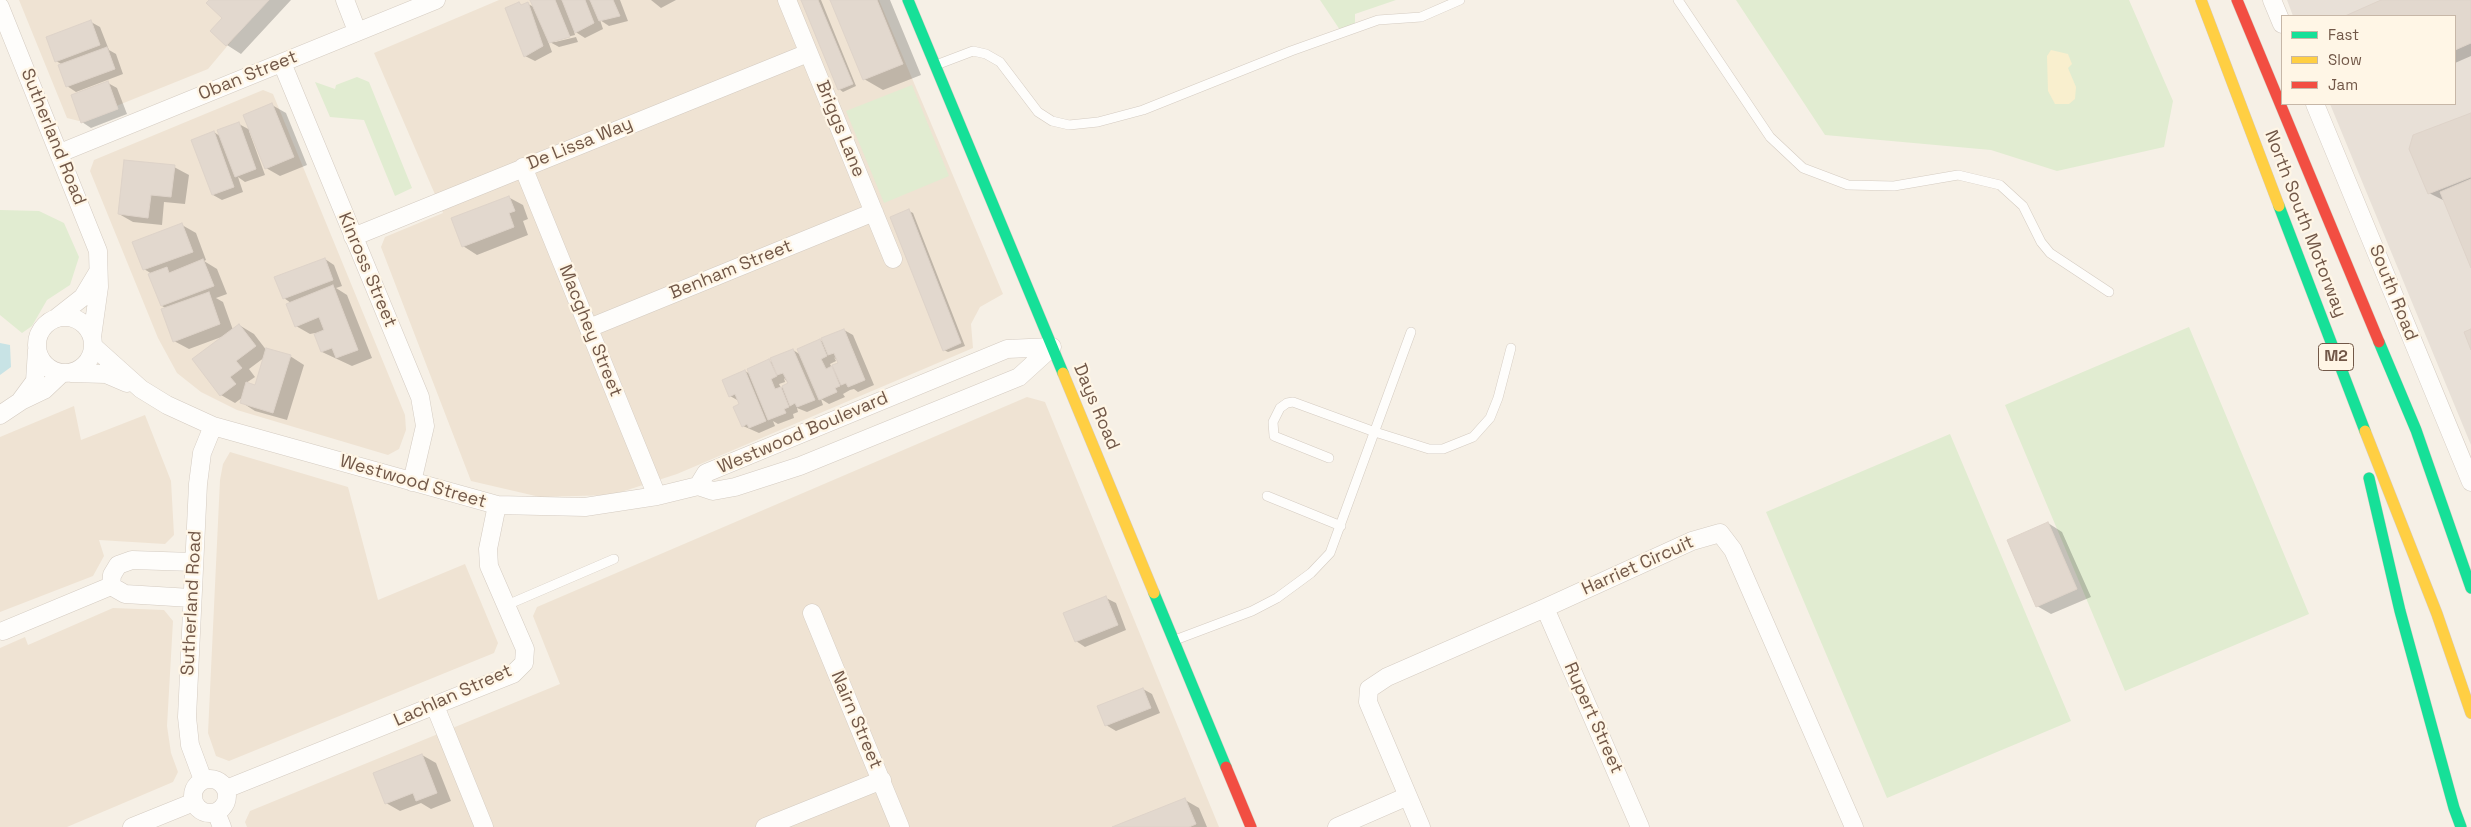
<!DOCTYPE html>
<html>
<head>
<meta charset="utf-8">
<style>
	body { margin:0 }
	#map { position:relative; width:2471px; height:827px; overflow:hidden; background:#f6f0e6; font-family:"Space Grotesk",sans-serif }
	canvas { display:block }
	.legend { position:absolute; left:2281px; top:15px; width:175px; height:90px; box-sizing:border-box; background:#fff6e6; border:1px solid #c7b7a7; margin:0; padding:6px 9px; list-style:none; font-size:15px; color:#725848 }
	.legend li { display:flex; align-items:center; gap:10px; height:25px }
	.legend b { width:25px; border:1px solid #c7b7a7 }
</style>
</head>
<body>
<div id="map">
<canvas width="2471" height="827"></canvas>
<ul class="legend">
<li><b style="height:6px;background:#16e098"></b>Fast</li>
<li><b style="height:6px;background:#ffcf43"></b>Slow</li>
<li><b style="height:6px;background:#f24e42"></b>Jam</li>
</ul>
</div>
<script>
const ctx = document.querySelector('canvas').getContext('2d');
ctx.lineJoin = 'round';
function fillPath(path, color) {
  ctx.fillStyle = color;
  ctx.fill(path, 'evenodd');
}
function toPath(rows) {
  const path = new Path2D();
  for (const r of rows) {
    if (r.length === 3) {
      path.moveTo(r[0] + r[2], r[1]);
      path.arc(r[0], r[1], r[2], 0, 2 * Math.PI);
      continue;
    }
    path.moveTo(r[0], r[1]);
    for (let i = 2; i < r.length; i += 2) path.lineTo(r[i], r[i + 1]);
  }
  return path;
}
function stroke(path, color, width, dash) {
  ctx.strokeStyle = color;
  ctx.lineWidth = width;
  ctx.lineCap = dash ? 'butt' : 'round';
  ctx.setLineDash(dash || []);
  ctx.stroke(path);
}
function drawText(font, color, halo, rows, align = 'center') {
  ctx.font = font + ' "Space Grotesk",sans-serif';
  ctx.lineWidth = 4.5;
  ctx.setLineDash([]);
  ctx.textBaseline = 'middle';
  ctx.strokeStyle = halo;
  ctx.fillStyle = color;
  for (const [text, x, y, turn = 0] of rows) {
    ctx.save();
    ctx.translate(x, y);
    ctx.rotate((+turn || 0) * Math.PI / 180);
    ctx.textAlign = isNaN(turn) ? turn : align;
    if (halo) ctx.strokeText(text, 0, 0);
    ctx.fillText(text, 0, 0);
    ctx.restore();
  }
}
fillPath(toPath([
	[19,0,266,0,208,69,79,121,67,118],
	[499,0,879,0,1003,294,980,307,971,324,973,348,677,474,612,495,540,497,471,481,381,247,385,237,443,213,374,53],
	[263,90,273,94,405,415,406,430,399,449,388,455,237,410,201,392,177,373,158,338,90,171,94,160],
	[1027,397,1045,402,1219,827,247,827,245,822,250,811,560,684,533,616,537,607],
	[74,406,81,440,145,415,171,481,174,535,165,544,99,540,104,556,93,576,0,612,0,437],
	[230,452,348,487,378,600,465,564,498,643,494,653,229,761,216,756,208,733,220,480,223,464],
	[113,608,164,610,173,621,167,726,171,753,178,772,173,782,67,827,0,827,0,648,25,637,28,645]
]), '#efe3d3');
fillPath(toPath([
	[2287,0,2471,0,2471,445,2330,104,2455,104,2455,16,2293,16]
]), '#e8e0d7');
fillPath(toPath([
	[1320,0,1396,0,1355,14,1355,28,1342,33],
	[1736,0,2129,0,2173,101,2164,147,2057,171,1991,150,1825,135],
	[357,77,369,82,412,188,395,196,364,120,330,117,315,82,335,89,336,85],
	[912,85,949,176,884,203,846,111],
	[0,210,39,211,64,223,79,257,70,285,47,300,32,326,22,333,0,315],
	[2189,327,2309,614,2125,691,2005,405],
	[1950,434,2071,721,1887,798,1766,512]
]), '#e1ecd1');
fillPath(toPath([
	[2051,50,2068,54,2072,64,2068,68,2076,87,2075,99,2069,104,2055,104,2048,91,2047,56]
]), '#f9efce');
fillPath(toPath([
	[0,343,10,345,11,367,0,375]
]), '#c8e3e5');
fillPath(toPath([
	[211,0,291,0,241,54,227,45,211,31,224,18],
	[534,0,620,0,628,21,609,26,600,20,603,29,585,38,574,31,575,35,555,40,555,42,576,37,578,42,559,47,548,41,552,52,535,61,525,56,519,4,523,6,528,4,534,7],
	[651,0,676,0,661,8],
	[802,0,821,0,856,86,843,92,839,89],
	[832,0,890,0,921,75,883,90,864,79],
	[2385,0,2471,0,2471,56,2455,63,2455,16,2346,16],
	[91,22,100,27,109,50,116,54,123,74,76,92,67,86,63,65,56,61],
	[108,83,117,88,127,114,91,128,82,122],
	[272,105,286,113,307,165,280,176,266,168],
	[2471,114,2471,264,2445,201,2429,193],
	[239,124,250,130,249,131,265,175,245,182,238,177,243,192,222,200,213,195,214,132,221,137],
	[174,167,189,175,185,204,164,202,162,225,133,222,119,214],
	[508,197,523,205,528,219,523,221,528,235,477,255,463,246],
	[909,211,913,213,965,346,948,352,944,350],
	[182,225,196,233,206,260,204,261,217,269,227,294,216,298,223,302,233,330,239,325,254,334,267,351,290,356,304,365,287,420,255,411,241,402,243,397,235,403,221,395,224,336,189,349,174,341,167,309,162,306,152,274,144,269],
	[265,357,256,386,246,383,255,377,249,369],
	[325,259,334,265,342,286,336,288,347,295,372,358,352,366,322,352,315,333,310,334,296,326,291,303,284,298],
	[844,330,853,335,874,385,858,392,854,389,850,390,843,394,845,397,829,404,821,399,823,405,807,412,797,408,798,412,793,414,794,418,778,424,773,421,775,426,759,433,743,426,739,401,730,396,745,371,750,374,769,361,774,363,793,350,801,355,820,340,825,343],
	[834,357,840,364,832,368,830,364,836,361],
	[784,378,789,384,781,388,779,384,785,382],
	[2048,523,2062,532,2091,597,2051,614,2037,606],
	[1106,598,1116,603,1126,630,1085,647,1076,641],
	[1143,689,1152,694,1160,713,1116,731,1106,725,1099,707],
	[422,755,436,763,451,801,431,809,421,803,400,811,386,803],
	[1185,800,1199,808,1207,827,1115,827]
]), '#0003');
const building = toPath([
	[209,0,269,0,226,46,210,31,222,18,206,3,209,0],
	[530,0,555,0,570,37,549,43,530,0],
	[562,0,585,0,594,23,575,33,562,0],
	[590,0,613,0,620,16,599,21,590,0],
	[801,0,818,0,853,84,838,90,801,0],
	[830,0,877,0,903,64,863,80,830,0],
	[2381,0,2471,0,2471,43,2455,50,2455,16,2345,16,2381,0],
	[519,2,521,5,528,2,543,46,524,57,505,8,519,2],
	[91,20,100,45,55,62,46,37,91,20],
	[107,47,115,69,66,87,58,65,107,47],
	[108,81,118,109,81,123,71,95,108,81],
	[272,103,294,157,265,169,243,115,272,103],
	[2471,113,2471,177,2428,194,2409,149,2413,135,2471,113],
	[239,122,256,169,235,177,217,130,239,122],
	[214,131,234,187,212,195,191,140,214,131],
	[124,160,175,165,171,197,151,195,148,218,118,214,124,160],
	[2471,179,2471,268,2440,192,2471,179],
	[509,196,515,211,509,213,514,227,462,247,451,218,509,196],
	[909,209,961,343,943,351,890,217,909,209],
	[182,223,193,252,143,270,132,242,182,223],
	[325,258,333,280,283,299,274,277,325,258],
	[203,259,214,286,161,306,148,274,167,267,169,273,203,259],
	[333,285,358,350,336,358,332,348,321,352,314,334,324,330,319,317,295,327,286,304,333,285],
	[209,292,220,324,173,342,161,309,209,292],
	[239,324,256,346,236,361,242,368,230,377,236,384,220,396,192,359,239,324],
	[844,329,865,380,848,387,846,383,841,385,832,365,838,363,834,353,828,355,821,338,844,329],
	[2471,329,2471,350,2464,332,2471,329],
	[820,339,827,356,821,359,826,369,832,366,840,386,835,388,837,392,819,400,797,349,820,339],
	[266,348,291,355,273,413,240,403,246,382,255,385,266,348],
	[793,349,815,400,797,407,795,403,790,406,782,386,788,383,783,373,777,375,770,358,793,349],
	[769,359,777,376,771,379,775,389,781,387,789,407,784,409,786,413,768,420,747,369,769,359],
	[745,370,766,421,749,428,747,424,742,427,733,407,739,404,735,394,729,397,722,380,745,370],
	[2048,522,2077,589,2036,607,2007,540,2048,522],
	[1106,596,1118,625,1075,642,1063,613,1106,596],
	[1143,688,1151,708,1105,726,1097,706,1143,688],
	[422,754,437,793,416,801,413,793,385,804,373,773,422,754],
	[1185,798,1196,824,1189,827,1112,827,1185,798]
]);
fillPath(building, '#e2d8ce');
stroke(building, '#ded3c9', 1);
const lane = toPath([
	[1678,0,1770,137,1803,168,1848,185,1894,186,1958,175,2000,185,2023,206,2041,242,2050,253,2109,292],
	[936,65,973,51,986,54,1000,62,1038,112,1052,121,1069,125,1098,122,1143,110,1291,51,1378,20,1421,17,1460,0],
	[1329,458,1274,436,1273,422,1280,408,1287,403,1293,402,1375,432,1429,449,1443,449,1473,437,1490,418,1498,398,1511,348],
	[1267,496,1341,526],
	[507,605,614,559],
	[1175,640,1252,611,1277,598,1311,573,1330,553,1411,332]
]);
const street = toPath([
	[345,0,357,31],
	[787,0,893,259],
	[2272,0,2282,24],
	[0,7,98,251,99,287,92,337],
	[282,63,420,397,425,426,412,482],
	[2315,104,2471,482],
	[60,153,436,0],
	[523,167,657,496],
	[353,237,808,53],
	[65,345,28],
	[55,319,83,297,98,272],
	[589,328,874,212],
	[93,346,141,389,167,405,213,426,497,505,585,507,657,496,698,486],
	[71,373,106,374,127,383],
	[21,400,35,381,37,350],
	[0,415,21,401,44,390,62,373],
	[698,486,713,491,735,487,800,466,1019,377,1052,347],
	[698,486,706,473,1007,349,1052,347],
	[191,598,125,594,111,586,112,575,118,565,132,560,193,562],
	[1545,608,1640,827],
	[812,613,900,827],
	[3,631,111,586],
	[435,706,484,827],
	[210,796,17],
	[203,780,190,745,187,717,198,484,202,453,213,426],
	[226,789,513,674,524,663,525,649,489,566,488,549,497,505],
	[216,812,222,827],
	[132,827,194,802],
	[765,827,882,780],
	[1337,827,1408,796],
	[1421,827,1368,702,1369,689,1387,677,1545,608,1692,541,1720,533,1733,550,1854,827]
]);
const fast = toPath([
	[908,0,1063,373],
	[2279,206,2365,431],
	[2379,342,2416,430,2471,588],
	[2369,478,2400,611,2454,808],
	[1154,593,1226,767],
	[2454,808,2461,827]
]);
const slow = toPath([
	[2201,0,2279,206],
	[1063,373,1154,593],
	[2365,431,2437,614,2471,713]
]);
const jam = toPath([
	[2237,0,2379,342],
	[1226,767,1251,827]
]);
stroke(lane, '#d4cbc1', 10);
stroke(street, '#d4cbc1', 19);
stroke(fast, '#d6cdc3', 12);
stroke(slow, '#d6cdc3', 12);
stroke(jam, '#d6cdc3', 12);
stroke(lane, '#fefdfb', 9);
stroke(street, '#fefdfb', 18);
stroke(fast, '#16e098', 11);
stroke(slow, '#ffcf43', 11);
stroke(jam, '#f24e42', 11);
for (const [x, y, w] of [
	[2336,357,35]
]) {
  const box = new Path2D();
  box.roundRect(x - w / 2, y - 13.5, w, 27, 4);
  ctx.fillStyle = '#fff6e6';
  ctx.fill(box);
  stroke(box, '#725848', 1);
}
drawText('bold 16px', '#725848', null, [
	["M2",2336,357]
]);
drawText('18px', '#725848', '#fff6e6', [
	["Oban Street",248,76,-22],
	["Briggs Lane",840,129,68],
	["Sutherland Road",53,137,68],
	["De Lissa Way",580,144,-22],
	["North South Motorway",2305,224,69],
	["Kinross Street",367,270,67],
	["Benham Street",731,270,-22],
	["South Road",2393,293,68],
	["Macghey Street",590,331,68],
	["Days Road",1096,407,67],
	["Westwood Boulevard",803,433,-23],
	["Westwood Street",413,482,16],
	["Harriet Circuit",1638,566,-24],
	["Sutherland Road",192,603,-87],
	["Lachlan Street",453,696,-24],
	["Rupert Street",1593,718,66],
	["Nairn Street",856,720,67]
]);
</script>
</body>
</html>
